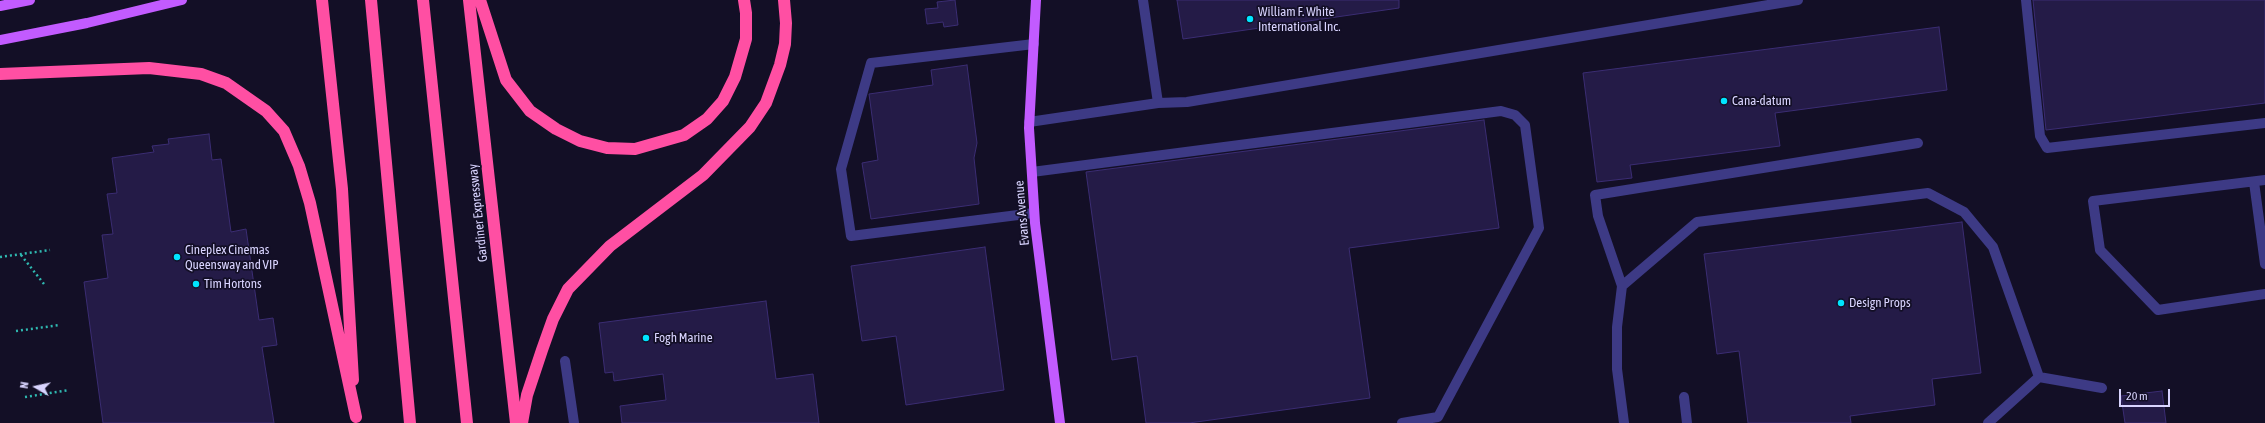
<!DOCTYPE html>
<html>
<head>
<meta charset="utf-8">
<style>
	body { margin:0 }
	#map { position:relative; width:2265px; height:423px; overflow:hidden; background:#130f26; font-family:"Asap Condensed",sans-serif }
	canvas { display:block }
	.north { position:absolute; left:16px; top:367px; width:40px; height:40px; -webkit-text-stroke:3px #130f26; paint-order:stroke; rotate:279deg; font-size:11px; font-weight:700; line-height:16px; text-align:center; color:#d9d4ff }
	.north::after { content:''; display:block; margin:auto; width:14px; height:18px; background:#d9d4ff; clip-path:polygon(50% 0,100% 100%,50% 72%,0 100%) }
	.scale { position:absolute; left:2119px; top:389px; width:51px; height:18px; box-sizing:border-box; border:2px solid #d9d4ff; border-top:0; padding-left:5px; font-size:12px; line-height:14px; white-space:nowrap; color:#d9d4ff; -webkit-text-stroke:3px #130f26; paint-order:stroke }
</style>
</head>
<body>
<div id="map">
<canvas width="2265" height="423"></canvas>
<div class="north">N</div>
<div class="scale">20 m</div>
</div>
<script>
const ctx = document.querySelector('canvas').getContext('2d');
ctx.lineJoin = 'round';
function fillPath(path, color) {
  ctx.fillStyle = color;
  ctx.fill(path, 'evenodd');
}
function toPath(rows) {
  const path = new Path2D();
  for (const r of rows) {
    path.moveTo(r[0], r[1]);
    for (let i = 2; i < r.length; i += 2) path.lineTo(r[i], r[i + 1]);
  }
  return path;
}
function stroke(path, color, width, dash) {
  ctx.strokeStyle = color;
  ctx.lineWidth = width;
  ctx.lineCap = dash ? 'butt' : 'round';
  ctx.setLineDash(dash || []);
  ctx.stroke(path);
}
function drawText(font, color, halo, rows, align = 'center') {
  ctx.font = font + ' "Asap Condensed",sans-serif';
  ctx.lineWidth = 3.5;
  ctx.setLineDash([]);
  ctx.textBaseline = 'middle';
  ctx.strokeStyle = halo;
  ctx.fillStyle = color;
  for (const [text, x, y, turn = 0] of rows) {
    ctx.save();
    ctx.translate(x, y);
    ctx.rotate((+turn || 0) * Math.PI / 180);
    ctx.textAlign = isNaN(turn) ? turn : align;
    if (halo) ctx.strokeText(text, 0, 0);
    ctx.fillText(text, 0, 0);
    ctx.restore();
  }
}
const building = toPath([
	[955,0,958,25,944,27,943,22,927,24,925,9,938,8,937,2,955,0],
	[1177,0,1399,0,1399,8,1183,39,1177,0],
	[2033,0,2265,0,2265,103,2046,130,2033,0],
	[1939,27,1947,90,1775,113,1780,146,1630,165,1632,178,1597,182,1583,73,1939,27],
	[967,65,977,143,974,158,979,204,871,219,862,163,878,160,869,94,933,85,931,70,967,65],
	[1484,120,1499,228,1349,248,1370,398,1189,423,1146,423,1137,356,1112,360,1086,172,1484,120],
	[209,134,212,160,221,159,231,232,246,229,259,320,273,318,277,345,262,347,274,423,103,423,84,282,108,278,102,235,113,234,107,194,117,193,112,158,154,152,152,146,169,144,168,139,209,134],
	[1962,222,1981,373,1932,379,1935,405,1850,416,1851,423,1748,423,1739,351,1717,354,1704,254,1962,222],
	[985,247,1004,390,906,405,896,336,862,341,851,266,985,247],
	[766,301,776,379,813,374,819,423,622,423,620,406,666,400,663,374,614,381,613,372,605,373,599,323,766,301],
	[2162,391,2166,423,2125,423,2121,396,2162,391]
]);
fillPath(building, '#241b47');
stroke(building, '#3b2d73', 1);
stroke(toPath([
	[21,255,44,284],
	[0,257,50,250],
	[16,331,60,325],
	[25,397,69,390]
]), '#2fb8b0', 2.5, [2, 3]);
stroke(toPath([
	[2026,0,2040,136,2047,148,2265,123],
	[1034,44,871,63,841,169,851,236,1034,213],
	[1158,103,1187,102,1798,0],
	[1029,122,1158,103,1143,0],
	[1032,172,1501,111,1515,115,1525,125,1539,228,1438,417,1402,423],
	[2265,180,2093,201,2100,250,2158,310,2265,294],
	[2254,182,2265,264],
	[1622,286,1697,222,1928,193,1964,212,1993,247,2039,377,2102,388],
	[565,361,574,423],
	[1684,397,1687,423],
	[1624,423,1617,369,1617,327,1622,286,1598,216,1595,195,1918,143],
	[1988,423,2039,377]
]), '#3d3a85', 10);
stroke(toPath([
	[1036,0,1029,128,1035,223,1060,423],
	[0,6,30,0],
	[0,40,87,23,182,0]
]), '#c25bff', 10);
stroke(toPath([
	[322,0,342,189,353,380],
	[371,0,410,423],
	[423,0,467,423],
	[469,0,516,423],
	[480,0,506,80,530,111,556,129,580,141,607,148,635,149,684,135,707,119,723,101,735,77,746,39,746,13,744,0],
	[0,74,149,68,201,74,226,83,266,111,284,131,299,166,310,203,356,417],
	[522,423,527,395,542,350,553,319,568,289,610,246,703,175,750,127,766,103,780,65,785,44,786,23,784,0]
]), '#ff4fa3', 12);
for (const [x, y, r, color] of [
	[1250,19,4,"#00e5ff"],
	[1724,101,4,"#00e5ff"],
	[177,257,4,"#00e5ff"],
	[196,284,4,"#00e5ff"],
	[1841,303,4,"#00e5ff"],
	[646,338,4,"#00e5ff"]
]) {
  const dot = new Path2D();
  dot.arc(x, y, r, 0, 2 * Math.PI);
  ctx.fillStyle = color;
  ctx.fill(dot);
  stroke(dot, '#130f26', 1.5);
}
drawText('13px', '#d9d4ff', '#130f26', [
	["William F. White",1258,12],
	["International Inc.",1258,27],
	["Cana-datum",1732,101],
	["Cineplex Cinemas",185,250],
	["Queensway and VIP",185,265],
	["Tim Hortons",204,284],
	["Design Props",1849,303],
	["Fogh Marine",654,338]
], 'left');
drawText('13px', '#d9d4ff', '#130f26', [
	["Gardiner Expressway",478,213,-96],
	["Evans Avenue",1022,213,-95]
]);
</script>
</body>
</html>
